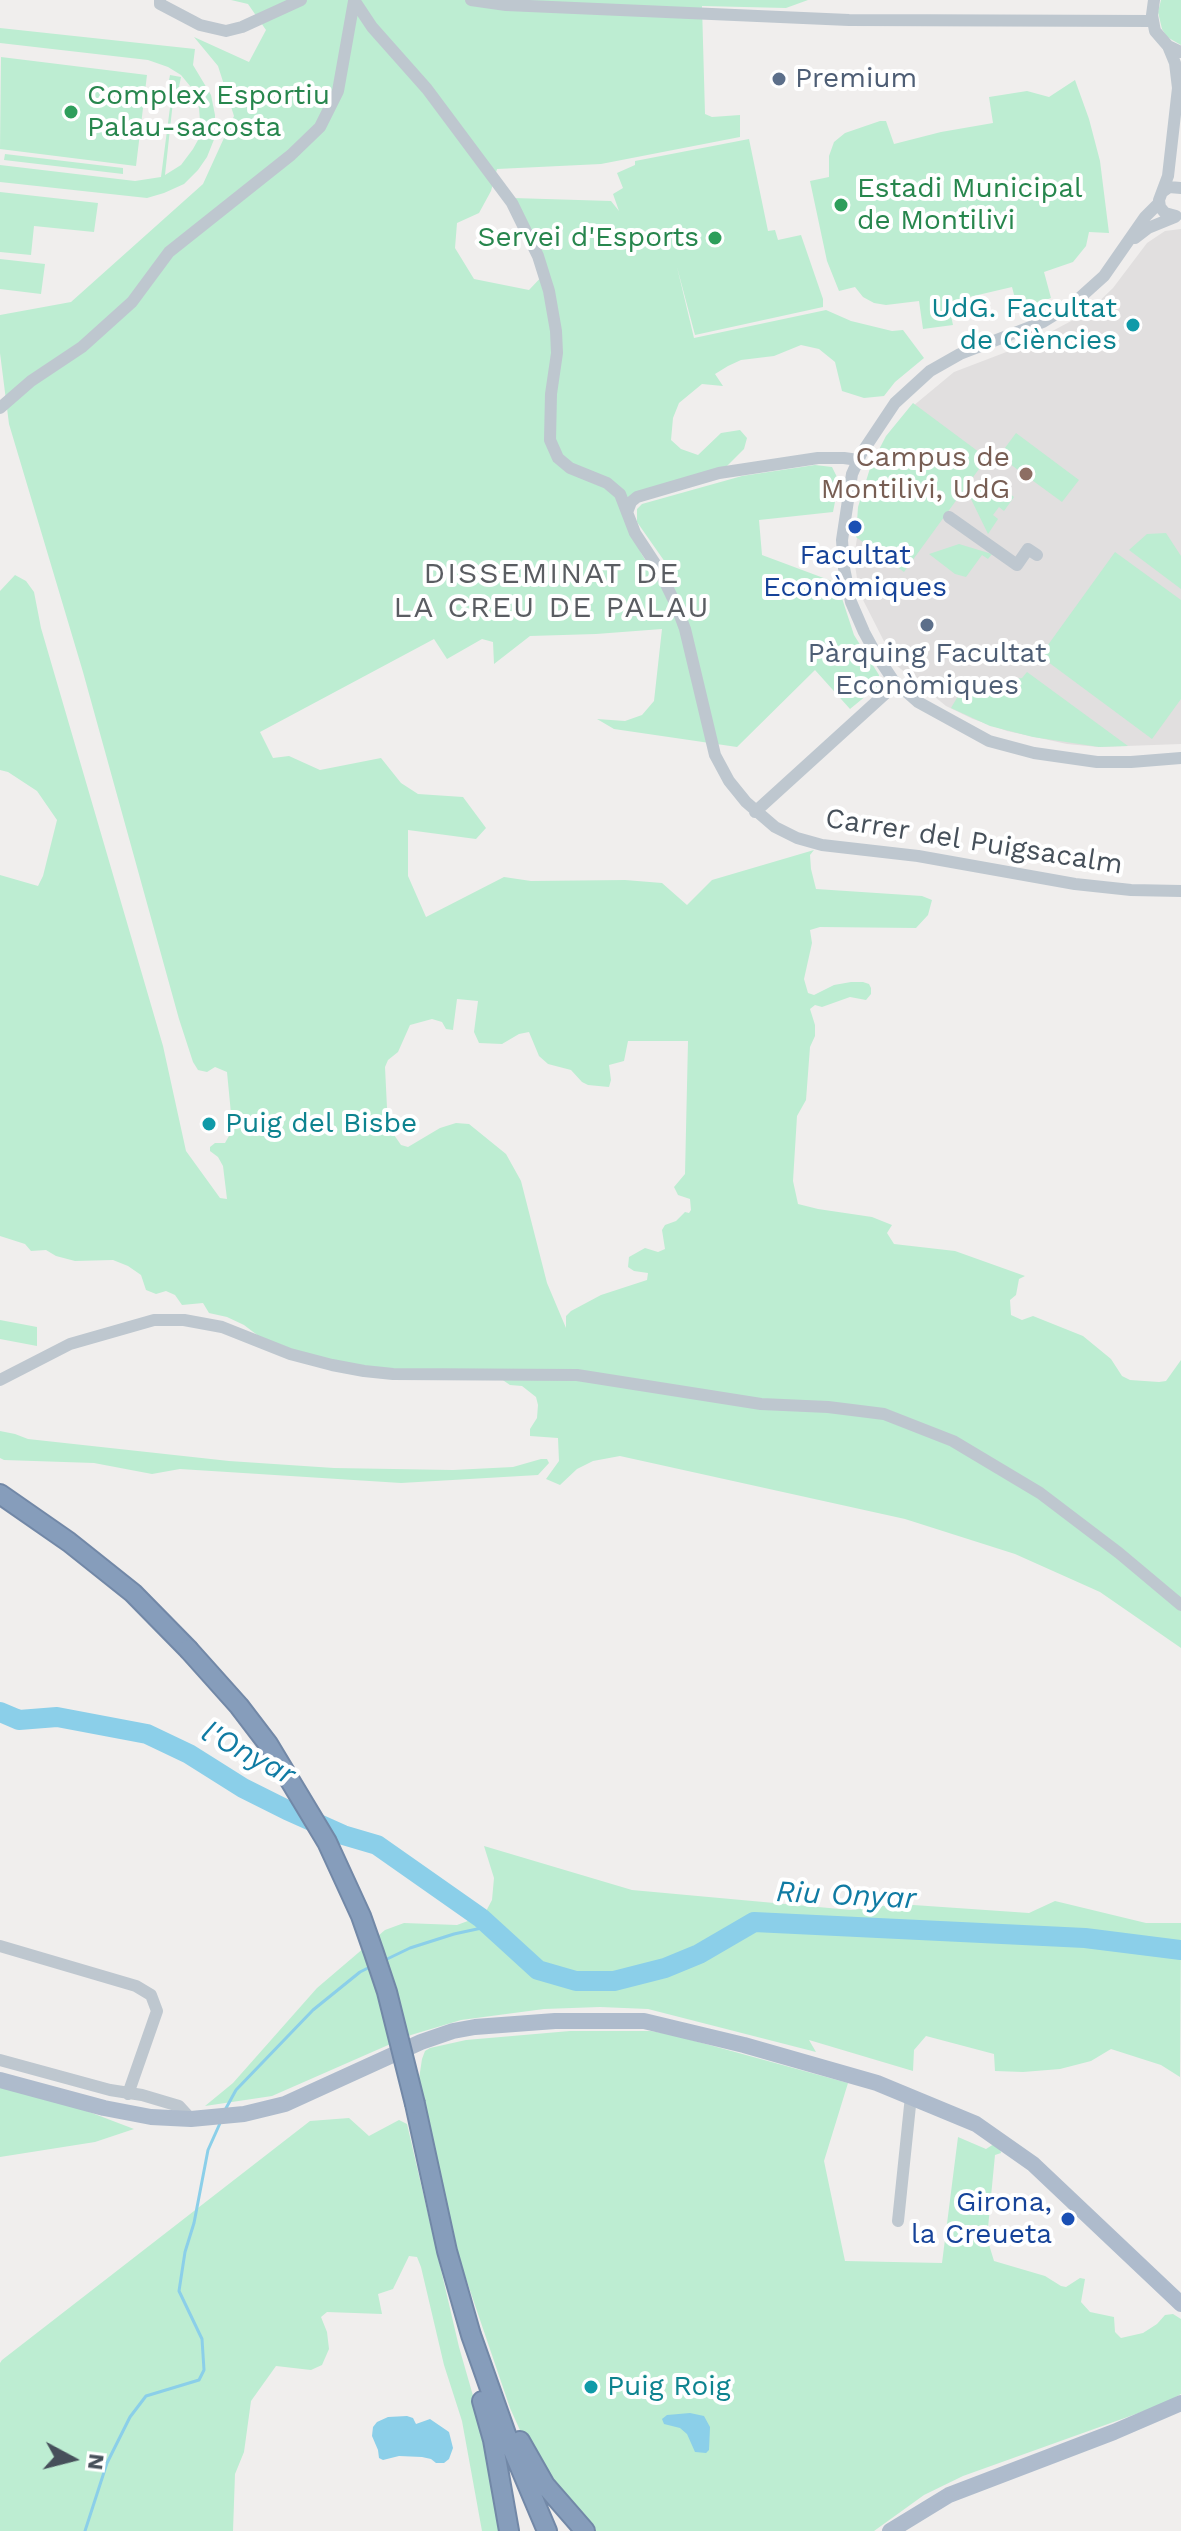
<!DOCTYPE html>
<html>
<head>
<meta charset="utf-8">
<style>
	body { margin:0 }
	#map { position:relative; width:1181px; height:2531px; overflow:hidden; background:#f0eeed; font-family:"Work Sans",sans-serif }
	canvas { display:block }
	.north { position:absolute; left:32px; top:2419px; width:80px; height:80px; -webkit-text-stroke:6px #fff; paint-order:stroke; rotate:97deg; font-size:22px; font-weight:700; line-height:32px; text-align:center; color:#46505a }
	.north::after { content:''; display:block; margin:auto; width:28px; height:36px; background:#46505a; clip-path:polygon(50% 0,100% 100%,50% 72%,0 100%) }
</style>
</head>
<body>
<div id="map">
<canvas width="1181" height="2531"></canvas>
<div class="north">N</div>
</div>
<script>
const ctx = document.querySelector('canvas').getContext('2d');
ctx.lineJoin = 'round';
function fillPath(path, color) {
  ctx.fillStyle = color;
  ctx.fill(path, 'evenodd');
}
function toPath(rows) {
  const path = new Path2D();
  for (const r of rows) {
    path.moveTo(r[0], r[1]);
    for (let i = 2; i < r.length; i += 2) path.lineTo(r[i], r[i + 1]);
  }
  return path;
}
function stroke(path, color, width, dash) {
  ctx.strokeStyle = color;
  ctx.lineWidth = width;
  ctx.lineCap = dash ? 'butt' : 'round';
  ctx.setLineDash(dash || []);
  ctx.stroke(path);
}
function drawText(font, color, halo, rows, align = 'center') {
  ctx.font = font + ' "Work Sans",sans-serif';
  ctx.lineWidth = 8;
  ctx.setLineDash([]);
  ctx.textBaseline = 'middle';
  ctx.strokeStyle = halo;
  ctx.fillStyle = color;
  for (const [text, x, y, turn = 0] of rows) {
    ctx.save();
    ctx.translate(x, y);
    ctx.rotate((+turn || 0) * Math.PI / 180);
    ctx.textAlign = isNaN(turn) ? turn : align;
    if (halo) ctx.strokeText(text, 0, 0);
    ctx.fillText(text, 0, 0);
    ctx.restore();
  }
}
fillPath(toPath([
	[1181,229,1181,744,1099,747,1067,744,1007,731,973,719,946,706,896,665,859,592,854,558,863,498,907,411,954,372,1030,343,1088,312,1113,288,1147,243,1165,231]
]), '#e1dfdf');
fillPath(toPath([
	[231,0,808,0,786,8,702,6,705,114,712,117,740,115,740,137,601,164,497,169,491,191,479,213,457,223,455,248,474,279,529,290,546,272,513,198,611,201,619,211,613,194,623,188,617,173,635,165,635,161,749,139,768,231,775,230,778,240,801,235,823,299,823,307,695,335,677,267,694,338,826,310,851,321,892,331,903,330,924,358,895,382,884,396,864,398,842,391,835,362,819,349,801,345,774,356,741,360,728,366,715,374,723,386,702,384,679,403,673,418,671,440,681,449,698,455,721,433,740,430,747,438,744,449,727,466,620,500,641,553,657,579,672,572,637,522,637,509,642,504,742,476,815,465,832,467,839,481,833,512,759,520,762,555,837,583,854,635,879,675,878,686,850,709,815,670,737,747,614,729,597,719,625,721,642,715,654,701,662,629,596,634,530,636,494,664,493,642,482,639,447,659,434,639,260,732,273,758,289,756,320,770,381,758,401,783,418,794,463,797,486,828,476,839,408,830,408,876,426,917,504,877,531,881,625,880,662,883,687,905,712,880,814,850,810,855,811,869,816,889,922,896,932,900,928,915,916,928,820,927,810,930,812,943,804,979,808,993,814,995,834,985,851,982,863,982,869,984,871,988,871,994,866,1000,850,997,822,1007,815,1005,810,1009,815,1025,815,1036,810,1047,806,1100,797,1116,793,1181,798,1204,818,1209,872,1217,892,1225,887,1233,894,1244,955,1251,1025,1276,1019,1279,1016,1295,1010,1300,1011,1315,1022,1320,1033,1316,1083,1336,1111,1359,1122,1376,1130,1380,1159,1382,1166,1381,1181,1360,1181,1648,1100,1592,1015,1554,905,1519,620,1456,593,1461,577,1469,560,1485,546,1479,559,1461,558,1438,530,1436,530,1429,537,1418,538,1405,536,1397,522,1386,510,1385,494,1374,393,1374,273,1347,244,1325,227,1317,209,1313,203,1303,182,1305,175,1295,166,1291,156,1294,146,1290,141,1275,128,1266,113,1260,75,1261,56,1256,46,1250,31,1251,25,1244,0,1236,0,875,38,886,43,876,57,820,37,791,8,772,0,770,0,591,15,575,26,581,34,592,41,628,163,1046,186,1151,220,1198,227,1199,223,1166,218,1157,210,1151,210,1147,215,1143,225,1143,230,1134,232,1124,227,1072,215,1067,207,1072,198,1070,193,1062,179,1019,83,672,9,424,0,353,0,315,71,302,203,184,234,116,218,66,194,37,249,62,266,30,248,4],
	[457,999,478,1001,474,1032,479,1043,502,1044,519,1034,529,1032,539,1056,548,1064,571,1070,582,1082,588,1085,609,1087,611,1080,609,1065,624,1061,628,1041,688,1041,685,1174,674,1187,678,1195,690,1199,691,1210,689,1213,685,1212,676,1221,665,1225,662,1230,665,1249,658,1252,645,1248,629,1257,628,1267,634,1271,648,1273,647,1280,601,1295,571,1311,566,1316,566,1328,547,1283,521,1181,506,1154,469,1124,456,1123,440,1128,408,1147,401,1145,390,1129,387,1108,385,1067,388,1060,398,1052,410,1025,432,1019,442,1022,446,1029,453,1030],
	[1161,0,1181,0,1181,45,1167,37,1162,29,1158,12],
	[0,28,195,49,193,65,211,95,215,115,215,137,207,157,198,170,184,184,164,193,147,198,0,182,0,165,135,181,161,177,172,92,167,91,170,75,181,77,178,92,174,92,165,175,181,165,193,149,198,140,200,121,199,108,190,86,181,75,168,67,148,60,0,43],
	[1,57,147,75,136,166,0,149],
	[1075,80,1089,119,1100,161,1109,233,1089,232,1086,246,1073,262,1044,272,1051,298,1018,310,1012,287,948,302,953,325,923,329,919,301,886,305,874,303,863,297,855,287,839,291,827,261,810,181,829,177,829,156,834,142,845,133,880,121,886,121,894,144,941,132,993,123,989,97,1027,91,1049,97],
	[5,154,123,168,123,174,4,160],
	[0,192,98,203,94,232,34,226,31,255,0,252],
	[0,259,45,264,41,294,0,289],
	[913,403,987,458,904,572,856,537,858,507,871,465,886,436],
	[1016,433,1079,480,1062,502,999,456],
	[985,475,1014,497,1004,511,999,507,993,515,998,519,988,534,970,497],
	[1166,533,1181,556,1181,589,1129,550,1147,534],
	[959,544,992,554,988,559,982,555,966,577,955,574,929,554],
	[1115,552,1181,600,1181,699,1152,739,1040,656],
	[1027,672,1128,746,1099,747,1033,737,990,726,951,708,958,696,986,692,994,681,1022,678],
	[0,1320,37,1327,37,1346,0,1339],
	[0,1431,15,1434,28,1439,229,1461,334,1468,453,1470,513,1467,541,1459,547,1459,549,1463,538,1475,401,1483,180,1469,152,1474,94,1463,4,1460,0,1458],
	[484,1846,632,1890,851,1910,899,1904,1029,1913,1055,1901,1146,1923,1181,1923,1180,2077,1161,2065,1111,2049,1091,2061,1060,2069,1023,2072,995,2071,994,2054,926,2036,914,2050,913,2071,809,2040,816,2052,648,2009,600,2007,544,2009,461,2020,411,2035,272,2096,205,2106,233,2083,317,1988,385,1930,404,1923,457,1925,484,1915,492,1900,494,1878],
	[570,2031,651,2031,673,2035,848,2083,824,2161,845,2261,942,2263,958,2137,986,2149,994,2144,1000,2148,1001,2153,995,2155,987,2238,994,2261,1045,2276,1061,2286,1066,2287,1080,2278,1085,2279,1081,2302,1090,2312,1114,2317,1115,2332,1121,2338,1143,2333,1157,2324,1165,2315,1173,2314,1181,2319,1181,2394,1161,2405,963,2476,924,2495,874,2531,590,2531,528,2448,510,2408,460,2261,419,2079,422,2059,425,2051,430,2048,466,2040],
	[0,2080,29,2089,134,2129,95,2142,0,2157],
	[349,2118,369,2136,399,2120,407,2124,459,2347,482,2427,501,2531,482,2531,462,2421,444,2365,421,2267,417,2257,409,2256,393,2289,378,2294,382,2314,327,2312,321,2317,327,2332,329,2349,322,2365,311,2370,276,2366,251,2401,244,2452,235,2474,233,2531,0,2531,0,2363,2,2360,310,2121]
]), '#bdedd2');
fillPath(toPath([
	[690,2413,704,2416,710,2427,709,2450,706,2453,695,2452,687,2434,680,2428,664,2424,662,2419,667,2415],
	[407,2416,413,2418,416,2424,430,2419,449,2432,453,2448,449,2459,444,2463,436,2463,431,2459,422,2457,399,2456,383,2460,379,2458,378,2450,372,2436,373,2427,377,2422,388,2417]
]), '#8bcfe9');
stroke(toPath([
	[383,1961,410,1948,454,1934,491,1926],
	[225,2110,236,2090,313,2010,360,1972,372,1966],
	[85,2531,107,2463,130,2417,146,2396,199,2380,204,2370,202,2339,179,2291,185,2252,194,2223,208,2150,221,2121]
]), '#8bcfe9', 3);
stroke(toPath([
	[0,1712,19,1720,57,1717,147,1734,189,1754,243,1788,287,1810,343,1835,377,1845,481,1918,538,1970,576,1981,614,1981,665,1968,699,1954,754,1922,1085,1938,1181,1950]
]), '#8bcfe9', 20);
const highway = toPath([
	[0,1494,69,1542,133,1593,188,1649],
	[415,2104,447,2251,471,2335,506,2434,547,2531],
	[482,2401,493,2440,509,2531],
	[520,2441,545,2485,585,2531]
]);
stroke(highway, '#7288a7', 22);
stroke(toPath([
	[160,0,160,4,200,25,226,31,242,27,301,0],
	[354,0,372,27,427,89,512,203,538,256,549,291,556,331,557,353,551,394,550,440,558,458,570,468,607,483,620,494,635,533,658,568,676,605,685,629,715,755,729,781,746,802,775,827,797,838,822,845,918,856,1075,884,1131,890,1181,891],
	[471,0,506,5,849,20,1152,21],
	[1154,0,1152,15,1155,31,1168,46,1181,52],
	[1168,46,1175,63,1178,88,1168,176,1159,200,1160,207,1165,213,1176,216],
	[1162,192,1169,187,1181,188],
	[1159,203,1145,217,1104,276,1074,303,1043,322,960,354,930,371,895,403,861,454,852,474,842,540,844,568,851,602,864,632,877,656,893,680,918,702,989,741,1034,753,1097,762,1131,762,1181,758],
	[1135,238,1148,228,1175,217],
	[0,408,31,381,82,347,132,302,169,252,291,155,320,127,338,91,354,1],
	[628,510,631,502,637,497,719,473,818,458,844,458,858,460],
	[949,517,1017,565,1028,549,1037,555],
	[755,812,897,683],
	[0,1380,70,1344,154,1320,184,1320,222,1327,290,1354,332,1365,364,1371,393,1374,577,1375,761,1404,828,1407,884,1414,953,1441,1040,1493,1119,1553,1181,1605],
	[0,1946,136,1986,151,1995,157,2011,128,2094],
	[0,2060,110,2090,142,2095,179,2106,191,2119],
	[898,2221,911,2096]
]), '#bec7cf', 12);
stroke(toPath([
	[0,2080,104,2108,151,2117,191,2119,244,2114,285,2104,421,2042,453,2031,475,2027,555,2021,644,2021,744,2045,877,2083,976,2124,1033,2164,1181,2304],
	[890,2531,949,2495,1114,2432,1181,2403]
]), '#aebbcc', 16);
stroke(highway, '#869dbb', 18);
const highwayBridge = toPath([
	[188,1649,239,1706,268,1744,327,1842,361,1916,374,1953,387,1992,415,2104]
]);
stroke(highwayBridge, '#7288a7', 22, []);
stroke(highwayBridge, '#869dbb', 18);
for (const [x, y, r, color] of [
	[779,79,8,"#5c6f8a"],
	[71,112,8,"#2e9e5b"],
	[841,205,8,"#2e9e5b"],
	[715,238,8,"#2e9e5b"],
	[1133,325,8,"#0f9aa8"],
	[1026,474,8,"#8d6e63"],
	[855,527,8,"#1a4fb4"],
	[927,625,8,"#5c6f8a"],
	[209,1124,8,"#0f9aa8"],
	[1068,2219,8,"#1a4fb4"],
	[591,2387,8,"#0f9aa8"]
]) {
  const dot = new Path2D();
  dot.arc(x, y, r, 0, 2 * Math.PI);
  ctx.fillStyle = color;
  ctx.fill(dot);
  stroke(dot, '#fff', 3);
}
drawText('28px', '#4e5e75', '#fff', [
	["Premium",795,79],
	["Pàrquing Facultat",927,654,"center"],
	["Econòmiques",927,686,"center"]
], 'left');
drawText('28px', '#27864d', '#fff', [
	["Complex Esportiu",87,96],
	["Palau-sacosta",87,128],
	["Estadi Municipal",857,189],
	["de Montilivi",857,221],
	["Servei d'Esports",699,238,"right"]
], 'left');
drawText('28px', '#0d838f', '#fff', [
	["UdG. Facultat",1117,309,"right"],
	["de Ciències",1117,341,"right"],
	["Puig del Bisbe",225,1124],
	["Puig Roig",607,2387]
], 'left');
drawText('28px', '#785e54', '#fff', [
	["Campus de",1010,458],
	["Montilivi, UdG",1010,490]
], 'right');
drawText('28px', '#164399', '#fff', [
	["Facultat",855,556],
	["Econòmiques",855,588],
	["Girona,",1052,2203,"right"],
	["la Creueta",1052,2235,"right"]
]);
drawText('28px', '#46505a', '#fff', [
	["Carrer del Puigsacalm",974,842,9]
]);
ctx.letterSpacing = '2px';
drawText('30px', '#5a5d62', '#fff', [
	["DISSEMINAT DE",552,574],
	["LA CREU DE PALAU",552,608]
]);
ctx.letterSpacing = '0px';
drawText('italic 30px', '#107ba3', '#fff', [
	["l'Onyar",248,1754,28],
	["Riu Onyar",846,1896,3]
]);
</script>
</body>
</html>
